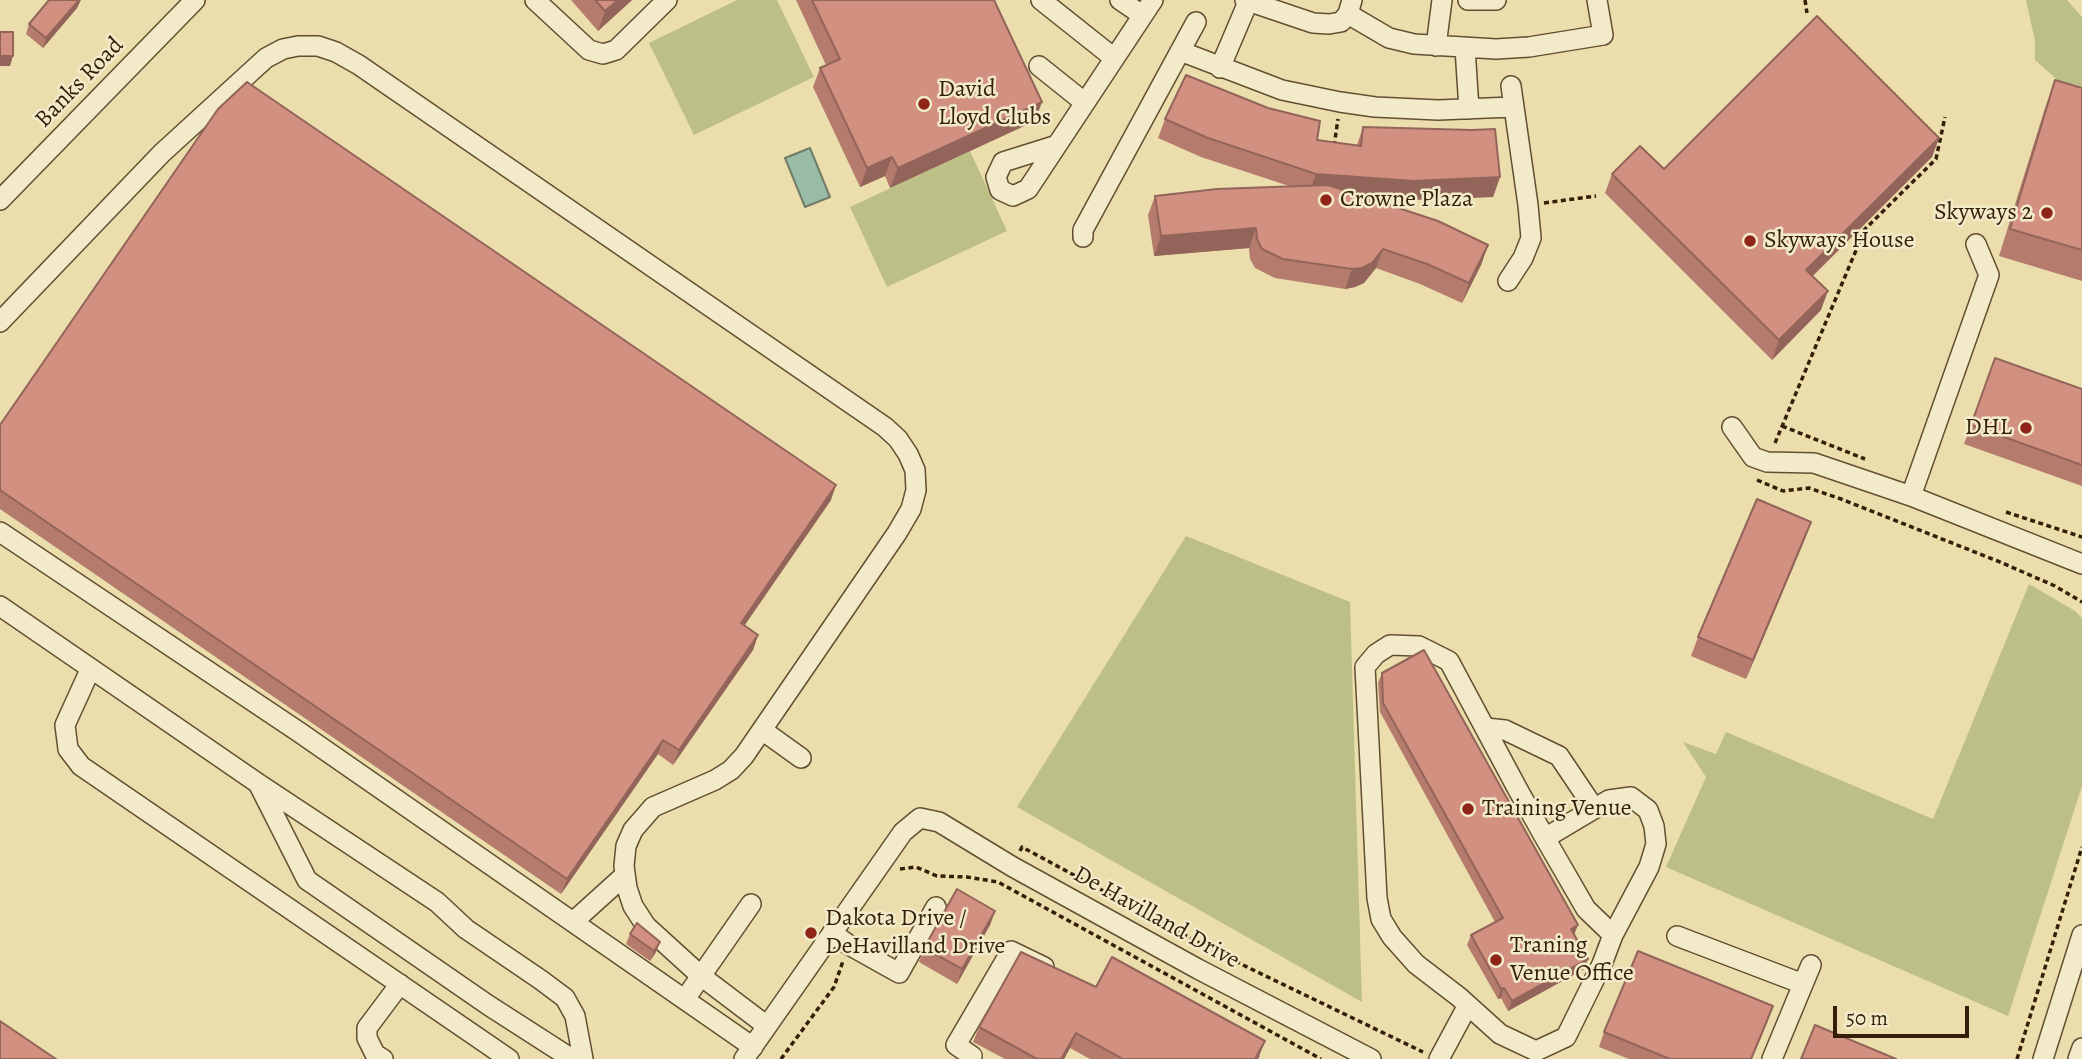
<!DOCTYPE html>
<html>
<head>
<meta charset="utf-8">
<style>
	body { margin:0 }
	#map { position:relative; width:2082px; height:1059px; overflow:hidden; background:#ebdeac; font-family:Alegreya,serif }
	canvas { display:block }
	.scale { position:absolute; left:1833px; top:1006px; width:136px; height:32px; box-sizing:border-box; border:4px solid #341f08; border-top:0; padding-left:9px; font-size:21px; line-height:24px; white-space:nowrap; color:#341f08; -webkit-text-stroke:5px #f2eac9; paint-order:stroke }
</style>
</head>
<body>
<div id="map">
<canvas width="2082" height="1059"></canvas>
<div class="scale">50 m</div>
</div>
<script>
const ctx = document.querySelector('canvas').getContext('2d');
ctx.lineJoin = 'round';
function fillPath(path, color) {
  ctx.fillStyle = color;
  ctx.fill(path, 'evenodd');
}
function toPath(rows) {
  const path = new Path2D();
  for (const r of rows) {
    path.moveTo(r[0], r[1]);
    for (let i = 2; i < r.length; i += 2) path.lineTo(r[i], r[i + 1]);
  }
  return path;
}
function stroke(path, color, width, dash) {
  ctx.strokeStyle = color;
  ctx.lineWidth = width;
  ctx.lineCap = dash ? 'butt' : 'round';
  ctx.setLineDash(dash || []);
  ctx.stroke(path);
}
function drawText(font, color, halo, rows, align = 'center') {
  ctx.font = font + ' Alegreya,serif';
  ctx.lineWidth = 5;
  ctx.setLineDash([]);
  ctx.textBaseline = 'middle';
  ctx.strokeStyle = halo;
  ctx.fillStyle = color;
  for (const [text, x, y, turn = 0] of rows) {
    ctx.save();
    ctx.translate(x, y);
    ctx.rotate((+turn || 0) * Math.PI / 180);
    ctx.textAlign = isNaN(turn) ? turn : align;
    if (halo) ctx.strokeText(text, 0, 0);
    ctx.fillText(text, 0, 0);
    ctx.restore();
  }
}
fillPath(toPath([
	[737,0,777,0,814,77,694,135,649,43],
	[2026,0,2067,0,2082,17,2082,95,2069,90,2035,60,2035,41],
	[970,151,1007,231,887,287,850,207],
	[1186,536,1350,602,1362,1002,1017,807],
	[2029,584,2075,611,2082,618,2082,786,2008,1016,1666,867,1706,777,1683,742,1716,754,1726,732,1933,819]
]), '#bdc086');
const water = toPath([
	[810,148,830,197,805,207,785,158,810,148]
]);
fillPath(water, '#99bca6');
stroke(water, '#717d67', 2);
const minor = toPath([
	[535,0,589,50,603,54,616,50,667,0],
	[1041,0,1114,58],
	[1120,0,1142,15],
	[1245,0,1313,23,1329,24,1341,22,1348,14,1352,0],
	[1468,0,1496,0],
	[1348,14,1389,38,1414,44,1496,49,1529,47,1603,35,1597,0],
	[1436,46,1442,0],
	[1465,48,1469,109],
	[1180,51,1282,90,1340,102,1375,107,1438,110,1512,107],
	[1039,66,1084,102],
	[1220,68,1248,2],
	[1054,146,1003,162,996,177,1000,190,1013,196,1028,189,1153,0],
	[0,200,195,0],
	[1083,237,1083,230,1196,22],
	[1508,281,1523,258,1531,238,1528,205,1511,86],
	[0,322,162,153,266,58,283,49,298,46,318,46,336,52,359,65,885,427,898,439,908,454,915,470,916,490,911,509,897,533,744,756,731,770,715,780,653,807,633,830,626,846,624,866,627,888,633,906,646,926,701,976,767,1026],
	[1732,427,1753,457,1767,462,1814,463,1911,496,2082,564],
	[1911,496,1989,275,1976,244],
	[0,532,299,732,753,1047],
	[0,606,259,784,437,902,466,929,541,980,565,998,575,1016,583,1059],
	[90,670,65,725,68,749,81,766,509,1059],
	[1486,728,1505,730,1559,756,1594,808],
	[762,730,801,758],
	[259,785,307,880,488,1005,572,1059],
	[1545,838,1609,800,1631,797,1648,810,1654,826,1656,844,1649,867,1613,935,1602,964,1566,1037,1536,1051,1500,1034,1459,997,1416,964,1392,937,1381,919,1377,898,1365,667,1376,654,1390,645,1419,646,1449,661,1517,788,1545,838,1586,909,1613,935],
	[573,922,625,875],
	[832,933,849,945,899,973,936,907],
	[1677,936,1803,984],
	[685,999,751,904],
	[383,1059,375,1054,367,1038,367,1028,400,984],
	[744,1059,903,832,920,818,939,822,1013,867,1198,969,1371,1059],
	[971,1059,972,1056,956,1045,1011,951,1044,967],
	[1439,1059,1468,1005],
	[1772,1059,1811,965],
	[2043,1059,2082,935],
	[2078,1059,2082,1048]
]);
stroke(minor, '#624f31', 22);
stroke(toPath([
	[1805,0,1807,13],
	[1334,146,1338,119],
	[1544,203,1596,196],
	[1782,426,1865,459],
	[1775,443,1865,229,1936,159,1945,117],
	[1757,480,1783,491,1809,488,1841,499,2000,562,2055,586,2082,602],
	[2006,512,2082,537],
	[1020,851,1022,847,1216,952,1423,1052],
	[900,869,916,867,937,876,967,877,998,882,1321,1059],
	[781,1059,834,987,843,961],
	[2017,1059,2082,847]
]), '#341f08', 3.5, [5, 3.5]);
stroke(minor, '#f2eac9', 19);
fillPath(toPath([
	[571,0,632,0,598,31],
	[796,0,994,0,1035,121,890,188,885,176,860,187,813,87,820,68,826,65],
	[79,2,77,8,43,48,26,34,29,24],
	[2055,80,2082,88,2082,281,1999,256,2045,108],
	[1165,119,1357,145,1363,127,1500,177,1493,197,1407,200,1364,197,1488,245,1481,265,1462,303,1420,284,1376,268,1364,283,1355,287,1345,289,1275,278,1255,268,1250,259,1249,248,1154,256,1148,215,1155,196,1289,186,1201,157,1158,138],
	[1939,138,1932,157,1813,276,1821,310,1772,360,1605,193,1612,174],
	[1995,358,2082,389,2082,486,1964,444],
	[0,425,831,500,744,625,758,635,753,650,673,765,658,754,561,894,0,509],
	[1804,541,1746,679,1691,656,1698,637],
	[1382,673,1574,935,1584,969,1508,1011,1501,998,1498,999,1467,945,1471,935,1495,922,1380,712,1378,683],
	[995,911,990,925,957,984,919,962,924,948],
	[630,934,660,942,656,952,650,961,626,944],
	[1096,987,1260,1056,1258,1059,1090,1059,1070,1048,1064,1059,1005,1059,973,1042,979,1027],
	[1768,1021,1752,1059,1629,1059,1599,1047,1604,1032]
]), '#b57c6e');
fillPath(toPath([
	[78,0,81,0,77,8,43,48,46,38],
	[618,0,632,0,598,31,605,11],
	[0,56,13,56,10,66,0,66],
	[1042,102,1035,121,890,188,898,168],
	[1939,138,1932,157,1799,289,1806,270],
	[892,157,885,176,860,187,867,168],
	[1316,174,1500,177,1493,197,1407,200,1309,193],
	[1256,228,1249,248,1154,256,1161,236],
	[1488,245,1481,265,1462,303,1469,283],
	[1383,249,1376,268,1364,283,1355,287,1345,289,1352,269],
	[1828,291,1821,310,1772,360,1779,340],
	[836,485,831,500,736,638,741,623],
	[1811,522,1804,541,1746,679,1753,660],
	[758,635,753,650,673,765,679,750],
	[663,740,658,754,561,894,567,879],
	[995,911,990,925,957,984,962,969],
	[1578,925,1574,935,1571,929],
	[660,942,656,952,650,961,654,951],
	[1588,959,1584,969,1508,1011,1512,1001],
	[1504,988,1501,998,1498,999,1501,989],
	[1076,1033,1070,1048,1064,1059,1061,1059],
	[1265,1041,1258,1059,1255,1059]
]), '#93655a');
const building = toPath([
	[49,0,79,0,46,38,29,24,49,0],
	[595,0,618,0,605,11,595,0],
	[812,0,994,0,1042,102,898,168,892,157,867,168,820,68,840,59,812,0],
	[1817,16,1939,138,1806,270,1828,291,1779,340,1612,174,1640,146,1664,169,1817,16],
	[0,32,13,32,13,56,0,56,0,32],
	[1186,75,1268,108,1320,121,1317,140,1361,146,1363,127,1472,130,1495,129,1500,177,1414,181,1316,174,1208,138,1165,119,1186,75],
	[2055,80,2082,88,2082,250,2010,229,2055,80],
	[247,82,836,485,741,623,758,635,679,750,663,740,567,879,0,490,0,425,218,109,247,82],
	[1328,185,1438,221,1488,245,1469,283,1427,264,1383,249,1372,263,1362,268,1352,269,1283,259,1262,249,1257,239,1256,228,1161,236,1155,196,1217,189,1328,185],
	[1995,358,2082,389,2082,465,1971,425,1995,358],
	[1757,499,1811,522,1753,660,1698,637,1757,499],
	[1424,650,1578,925,1571,929,1588,959,1512,1001,1504,988,1501,989,1471,935,1503,918,1383,703,1382,673,1424,650],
	[957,889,995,911,962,969,924,948,957,889],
	[637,923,660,942,654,951,630,934,637,923],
	[1638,951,1773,1006,1751,1059,1670,1059,1604,1032,1638,951],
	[1021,952,1096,987,1112,957,1265,1041,1255,1059,1123,1059,1076,1033,1061,1059,1037,1059,979,1027,1021,952],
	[0,1021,56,1059,0,1059,0,1021],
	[1815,1025,1896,1059,1801,1059,1815,1025]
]);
fillPath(building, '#d29080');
stroke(building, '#93655a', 2);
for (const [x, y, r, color] of [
	[924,104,7,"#8f2418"],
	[1326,200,7,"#8f2418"],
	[2047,213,7,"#8f2418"],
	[1750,241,7,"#8f2418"],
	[2026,428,7,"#8f2418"],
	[1468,809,7,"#8f2418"],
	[811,933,7,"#8f2418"],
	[1496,960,7,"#8f2418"]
]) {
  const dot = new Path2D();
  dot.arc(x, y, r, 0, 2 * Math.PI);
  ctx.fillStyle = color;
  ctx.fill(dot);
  stroke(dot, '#f2eac9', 2.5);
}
drawText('24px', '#341f08', '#f2eac9', [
	["Banks Road",80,83,-46],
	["De Havilland Drive",1156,918,29]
]);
drawText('24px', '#341f08', '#f2eac9', [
	["David",938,90],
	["Lloyd Clubs",938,118],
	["Crowne Plaza",1340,200],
	["Skyways 2",2033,213,"right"],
	["Skyways House",1764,241],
	["DHL",2012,428,"right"],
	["Training Venue",1482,809],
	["Dakota Drive /",825,919],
	["DeHavilland Drive",825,947],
	["Traning",1510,946],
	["Venue Office",1510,974]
], 'left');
</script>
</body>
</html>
